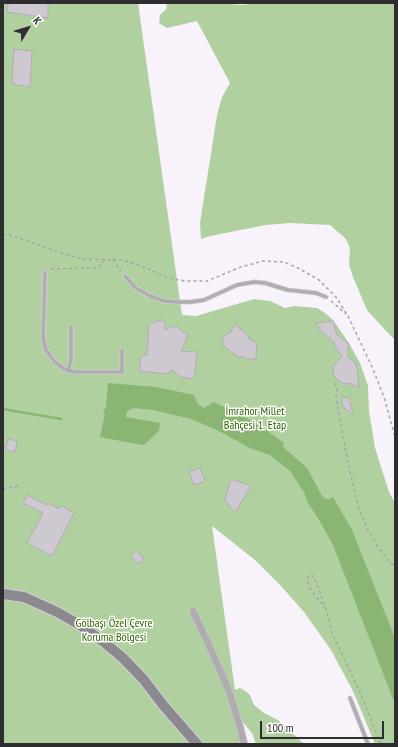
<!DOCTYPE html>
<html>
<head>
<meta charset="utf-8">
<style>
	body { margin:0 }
	#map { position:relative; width:398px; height:747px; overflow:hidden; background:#f8f3fb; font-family:"PT Sans Narrow",sans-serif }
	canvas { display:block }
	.frame { position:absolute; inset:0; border:4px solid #2e2d2f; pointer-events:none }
	.north { position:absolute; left:8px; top:8px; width:40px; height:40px; -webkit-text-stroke:3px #fff; paint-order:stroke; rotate:52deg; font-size:11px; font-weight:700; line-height:16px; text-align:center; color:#2e2d2f }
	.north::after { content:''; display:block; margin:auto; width:14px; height:18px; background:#2e2d2f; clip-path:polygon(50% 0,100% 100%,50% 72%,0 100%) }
	.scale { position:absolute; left:260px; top:721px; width:124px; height:18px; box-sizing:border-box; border:2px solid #2e2d2f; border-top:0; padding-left:5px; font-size:12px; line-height:14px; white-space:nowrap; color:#2e2d2f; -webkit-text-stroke:3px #fff; paint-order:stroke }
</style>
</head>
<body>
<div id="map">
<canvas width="398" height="747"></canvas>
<div class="frame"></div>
<div class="north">K</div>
<div class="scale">100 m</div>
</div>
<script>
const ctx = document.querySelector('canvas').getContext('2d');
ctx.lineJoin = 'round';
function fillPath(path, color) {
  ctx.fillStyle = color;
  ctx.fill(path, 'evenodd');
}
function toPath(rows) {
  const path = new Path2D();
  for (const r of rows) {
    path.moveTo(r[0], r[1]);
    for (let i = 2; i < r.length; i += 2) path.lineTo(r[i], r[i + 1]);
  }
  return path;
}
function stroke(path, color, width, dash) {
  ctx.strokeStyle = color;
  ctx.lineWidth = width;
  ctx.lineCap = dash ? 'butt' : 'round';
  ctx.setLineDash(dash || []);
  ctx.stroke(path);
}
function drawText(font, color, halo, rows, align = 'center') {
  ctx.font = font + ' "PT Sans Narrow",sans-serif';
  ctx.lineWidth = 3;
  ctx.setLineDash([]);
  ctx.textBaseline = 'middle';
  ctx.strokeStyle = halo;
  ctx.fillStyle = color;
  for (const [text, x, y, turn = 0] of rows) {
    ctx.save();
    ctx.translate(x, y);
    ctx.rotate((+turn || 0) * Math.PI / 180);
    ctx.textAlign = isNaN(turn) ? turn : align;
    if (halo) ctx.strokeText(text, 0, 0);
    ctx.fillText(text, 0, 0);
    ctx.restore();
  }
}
fillPath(toPath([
	[3,3,138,3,182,315,196,316,254,299,270,301,285,308,294,306,317,308,325,313,333,320,349,343,360,363,368,386,369,411,375,448,389,492,395,503,395,744,375,744,353,691,340,667,331,650,304,612,281,586,255,560,212,526,235,690,240,688,244,690,250,695,254,705,264,713,278,720,304,744,256,744,252,733,241,720,242,744,3,744],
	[166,3,222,3,241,5,258,3,395,3,395,340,386,331,367,310,353,277,349,264,350,248,346,239,330,225,290,223,266,225,210,236,201,239,200,223,217,115,222,97,230,83,197,21,167,28,159,23,160,15,167,8]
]), '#b0d09f');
fillPath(toPath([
	[108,383,156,387,194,395,197,403,204,408,214,402,254,422,266,430,284,443,283,447,284,448,307,468,322,496,325,499,329,499,333,497,352,530,395,638,395,704,333,545,318,518,308,503,304,492,290,471,270,455,250,448,217,430,191,419,153,410,134,408,127,411,126,417,160,423,159,431,145,444,142,445,100,437,105,414,103,411,106,407]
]), '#8ab573');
stroke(toPath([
	[3,409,61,419]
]), '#8ab573', 2.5);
const building = toPath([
	[8,3,48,3,48,18,7,12,8,3],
	[14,49,32,51,30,87,12,84,14,49],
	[161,320,165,322,165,330,172,326,179,328,181,331,187,333,186,341,181,351,197,352,195,375,191,379,181,377,172,370,166,374,139,371,141,356,147,355,149,324,161,320],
	[333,321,337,335,348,343,348,357,354,361,357,367,359,387,351,384,341,383,334,376,333,372,334,365,342,356,335,347,334,342,324,334,315,323,333,321],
	[235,324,249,337,248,338,257,343,256,359,247,359,241,356,239,357,228,350,228,349,223,345,224,343,221,342,226,334,230,333,235,324],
	[342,397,349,398,353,415,342,406,342,397],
	[8,439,17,441,15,452,5,450,8,439],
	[200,468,205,481,194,485,189,472,200,468],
	[231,479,251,486,235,513,225,500,231,479],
	[27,495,47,505,48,503,59,509,60,505,74,513,52,556,27,543,43,513,23,503,27,495],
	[136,551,144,558,139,564,131,556,136,551]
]);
fillPath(building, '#cec9d1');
stroke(building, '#b2adb4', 1);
const lane = toPath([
	[45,272,43,338,46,350,55,362,64,369,75,372,122,372,122,350],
	[125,276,136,288,150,296,164,301,177,302,190,302,204,300,237,285,254,282,265,283,288,290,316,293,326,297],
	[68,371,71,361,71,327],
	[350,698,368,744]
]);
const street = toPath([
	[193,611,207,641,229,691,240,727,244,744]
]);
const secondary = toPath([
	[3,594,24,597,57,612,80,625,105,643,123,658,144,680,163,705,197,744]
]);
stroke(lane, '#d4cfd6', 5);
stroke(street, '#d4cfd6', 8);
stroke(secondary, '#d4cfd6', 12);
stroke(toPath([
	[3,235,10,235,61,253,83,259,122,260,139,265,169,278,185,281,207,281,241,267,263,261,284,262,298,268,319,280,336,297,348,316,373,369,384,397,395,437],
	[113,260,121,271],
	[51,269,95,268,101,265,105,260],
	[331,301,346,314],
	[335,383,337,391,336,398,347,458,359,510,368,530,377,545,388,560,395,567],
	[3,489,18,486],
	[326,609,311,590,307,579,309,576,312,575,317,584,326,609,332,633,359,690,381,744]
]), '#a7a3a9', 1.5, [3, 3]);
stroke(lane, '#afadb0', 3.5);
stroke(street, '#afadb0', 7);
stroke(secondary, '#8d8a8f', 10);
drawText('12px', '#326501', '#fff', [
	["İmrahor Millet",255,412],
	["Bahçesi 1. Etap",255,426],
	["Gölbaşı Özel Çevre",114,624],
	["Koruma Bölgesi",114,638]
]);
</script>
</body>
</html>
